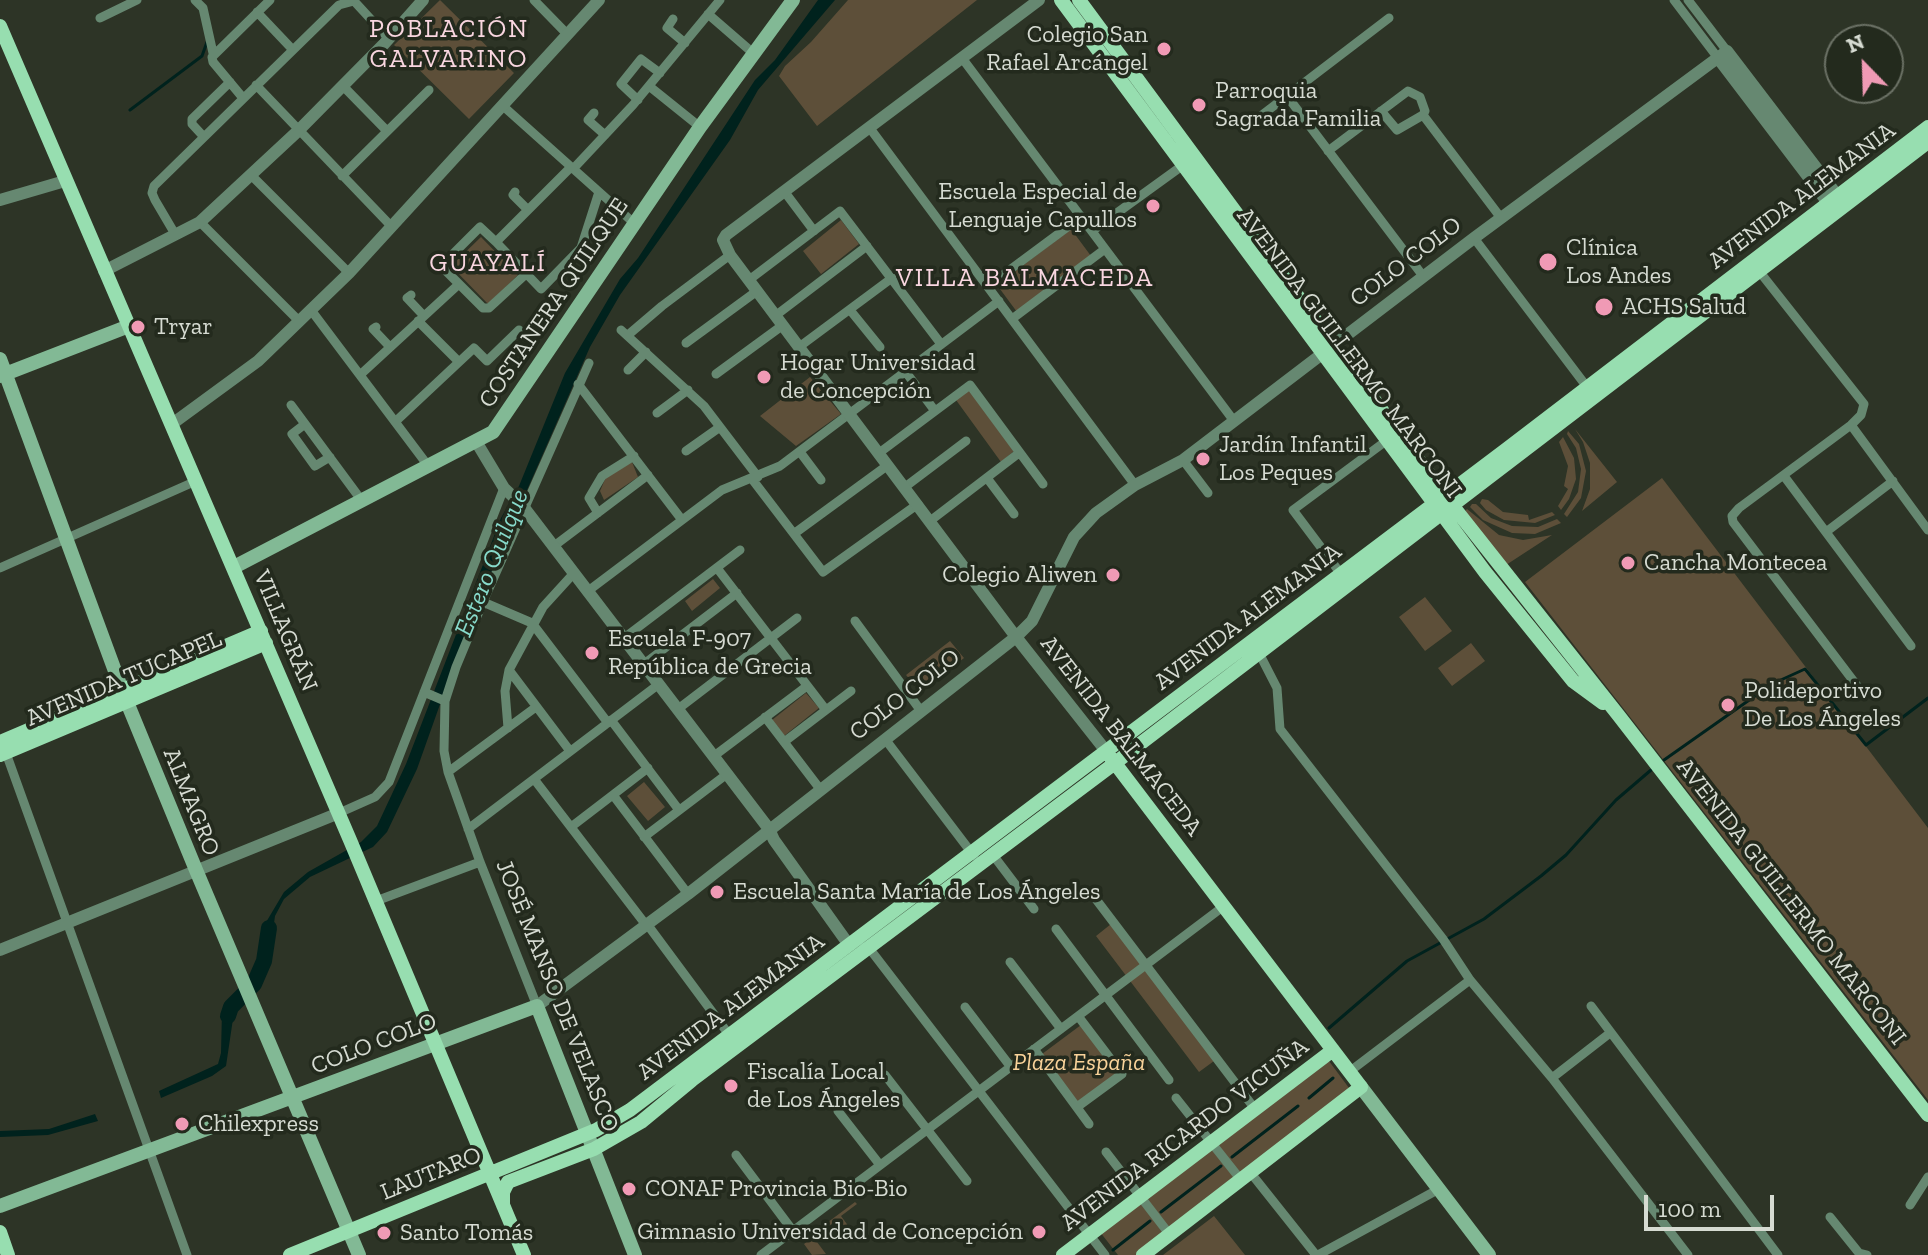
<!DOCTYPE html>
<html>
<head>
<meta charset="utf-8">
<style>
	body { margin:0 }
	#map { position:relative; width:1928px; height:1255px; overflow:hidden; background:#2d3426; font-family:"Zilla Slab",serif }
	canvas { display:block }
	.north { position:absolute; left:1824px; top:24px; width:80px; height:80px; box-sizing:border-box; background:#232a1d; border:2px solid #6b7165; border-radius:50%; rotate:337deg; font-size:22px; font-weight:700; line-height:32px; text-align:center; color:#d6dbd2 }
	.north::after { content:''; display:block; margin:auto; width:28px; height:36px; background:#f09ab5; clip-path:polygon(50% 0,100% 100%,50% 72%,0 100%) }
	.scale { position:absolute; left:1644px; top:1195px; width:130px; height:36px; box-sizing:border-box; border:4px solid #d6dbd2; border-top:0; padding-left:10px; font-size:24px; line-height:28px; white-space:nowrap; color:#d6dbd2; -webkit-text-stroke:6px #232a1d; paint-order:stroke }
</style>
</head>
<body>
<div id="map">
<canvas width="1928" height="1255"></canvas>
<div class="north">N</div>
<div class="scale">100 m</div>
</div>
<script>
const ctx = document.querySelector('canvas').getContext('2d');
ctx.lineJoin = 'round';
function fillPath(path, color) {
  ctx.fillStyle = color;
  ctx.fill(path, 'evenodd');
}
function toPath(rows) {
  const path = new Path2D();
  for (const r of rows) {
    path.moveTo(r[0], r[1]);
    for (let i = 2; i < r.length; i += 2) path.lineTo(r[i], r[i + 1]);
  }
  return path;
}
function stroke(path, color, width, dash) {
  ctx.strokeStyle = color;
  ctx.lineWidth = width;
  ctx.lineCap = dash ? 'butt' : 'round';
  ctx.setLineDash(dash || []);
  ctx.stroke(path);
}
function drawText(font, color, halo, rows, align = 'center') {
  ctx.font = font + ' "Zilla Slab",serif';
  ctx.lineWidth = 7;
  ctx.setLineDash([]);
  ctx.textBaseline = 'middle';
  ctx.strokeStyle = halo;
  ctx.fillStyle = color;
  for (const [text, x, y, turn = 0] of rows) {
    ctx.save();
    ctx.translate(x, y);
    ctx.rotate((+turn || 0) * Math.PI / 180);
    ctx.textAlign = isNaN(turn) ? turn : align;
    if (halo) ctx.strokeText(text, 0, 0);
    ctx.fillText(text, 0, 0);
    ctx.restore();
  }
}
fillPath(toPath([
	[440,0,514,73,469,119,394,45],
	[848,0,977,0,817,126,779,76,785,66,811,42],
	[841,220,859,244,821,274,803,251],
	[1071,229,1091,256,1017,312,997,285],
	[481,237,518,275,488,304,451,266],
	[810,377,841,414,796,446,760,416],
	[969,389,1014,451,1001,462,956,400],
	[1575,429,1617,482,1582,511,1590,489,1590,463,1583,442],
	[1568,431,1579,444,1586,471,1581,498,1567,517,1564,514,1578,492,1581,469,1576,448,1567,434],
	[1563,437,1574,458,1576,479,1569,499,1561,510,1558,506,1568,489,1564,486,1568,466,1559,442],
	[632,462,638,477,604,500,600,491,606,477],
	[1662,478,1928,828,1928,1100,1525,582],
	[1482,499,1488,500,1503,512,1528,515,1529,520,1552,512,1555,515,1535,523,1504,520,1486,510,1480,503],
	[1472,504,1476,504,1491,518,1512,526,1538,527,1557,519,1561,523,1535,534,1512,533,1483,520,1470,507],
	[1467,509,1499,535,1523,540,1552,535,1506,565,1465,511],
	[713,579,720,588,692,611,685,601],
	[1425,597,1452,631,1425,651,1399,617],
	[950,641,964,658,921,692,906,675],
	[1471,643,1485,661,1452,686,1438,668],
	[806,693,819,708,784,736,772,720],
	[644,782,665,807,648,821,627,796],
	[1111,924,1214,1061,1199,1072,1096,936],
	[1081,1025,1116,1071,1115,1075,1077,1102,1042,1054],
	[1326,1057,1352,1092,1141,1255,1118,1255,1100,1232],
	[855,1202,857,1204,841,1216,849,1227,843,1232,834,1222,814,1238,826,1254,812,1255,804,1244,810,1239,808,1237],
	[1214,1216,1245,1255,1163,1255]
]), '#5d4f39');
fillPath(toPath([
	[818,0,835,0,758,90,730,140,620,295,590,347,516,515,449,679,417,769,387,832,373,847,310,877,284,899,275,916,271,946,264,950,261,947,265,924,284,892,308,872,361,842,377,826,406,764,501,518,519,486,565,373,620,279,638,258,755,80,775,60],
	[237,996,240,1004,234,1012,226,1066,212,1076,161,1098,159,1091,218,1064,221,1053,222,1011],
	[95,1114,98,1121,48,1135,0,1137,0,1131,49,1129]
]), '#00221d');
stroke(toPath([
	[130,110,202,56,207,42],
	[1664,760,1772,684,1805,669,1866,745,1928,698],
	[1329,1028,1407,961,1484,919,1541,876,1566,855,1616,800,1651,770],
	[1309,1098,1333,1078],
	[1232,1157,1298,1106],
	[1161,1212,1221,1166],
	[1113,1250,1150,1221]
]), '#00221d', 3);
stroke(toPath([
	[228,1016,231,1007,254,984,264,961,269,928]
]), '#00221d', 16);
stroke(toPath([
	[195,0,203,8,213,53],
	[534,0,568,35],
	[1674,0,1718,58],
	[1688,0,1727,51],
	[257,12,293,50],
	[708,14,753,53],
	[100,18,137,0],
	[673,19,667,28,685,43],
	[962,58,1234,421],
	[256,85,392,227],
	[343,86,387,131],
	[649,86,700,127],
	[1287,96,1423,276],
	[243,98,213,62,212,57,270,0],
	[638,100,621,84,641,59,660,73],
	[503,106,635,224],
	[1381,111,1397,130,1423,115,1501,218],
	[594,113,588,120,605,135],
	[1258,118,1389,18],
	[869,127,1135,485],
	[204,137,192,124,192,119,230,82],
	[1328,151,1408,91,1420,97,1425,111,1423,115],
	[573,169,633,105,720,0],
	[252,176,349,273],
	[342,176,429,90],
	[784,191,814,231],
	[515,192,513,195,528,210],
	[200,222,299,321],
	[1092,231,1186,163],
	[175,234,155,200,152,193,154,186,339,5,354,1,389,39],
	[1474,238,1590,391],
	[496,242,541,289,581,248,599,192],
	[1759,271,1864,404,1861,415,1851,425,1739,508,1732,516,1733,522,1858,687],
	[749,280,840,211,941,344],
	[459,284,483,308,489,308,526,274],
	[988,286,1081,217],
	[411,295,407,298,424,316],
	[311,310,429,467],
	[850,310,880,347],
	[775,316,867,246],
	[1012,319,1105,249],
	[418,321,459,362],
	[376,327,373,329,390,347],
	[621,330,704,406,758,477],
	[628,335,662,306,730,255],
	[686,343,757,291],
	[799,347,892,278],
	[628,370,646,352],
	[905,371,935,411],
	[716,374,783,325],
	[360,375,459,284,441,266,480,227,496,242,571,167],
	[578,384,682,520],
	[291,405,362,501],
	[657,413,688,390],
	[395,422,474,348,487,361,519,330],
	[305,424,292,434,315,466,330,457],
	[1851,425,1928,530],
	[686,451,720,427],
	[800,452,821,480],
	[879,453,970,385,1043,484],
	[1183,460,1208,493],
	[1784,476,1911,646],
	[987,478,1014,514],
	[752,479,823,572,918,504],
	[905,487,966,441],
	[598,513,589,498,602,476,634,456],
	[930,521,1019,453],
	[1826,532,1893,481],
	[795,533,888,465],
	[554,546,648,475],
	[0,568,196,481],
	[717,568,826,710],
	[1341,574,1293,510,1386,441],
	[588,591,722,490,780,466,999,301],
	[483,602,532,623,608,723],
	[855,621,921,711],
	[624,638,740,550],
	[1259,653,1277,688,1280,729,1443,939,1470,980,1552,1078,1688,1255],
	[644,664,737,593],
	[509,670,570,751],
	[424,692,445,701],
	[678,709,797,618],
	[765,717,820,789],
	[611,720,679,810],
	[508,728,505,691,509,670,543,607,574,573],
	[885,739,974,856],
	[784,742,851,691],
	[6,753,187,1255],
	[714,756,807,686],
	[448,772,536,707],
	[534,779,646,925],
	[613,795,688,894],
	[339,813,375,797,389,782,504,488],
	[571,827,648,768],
	[468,829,659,684],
	[644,837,727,774],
	[993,855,1034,909],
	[1092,894,1255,1109],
	[376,901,480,862],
	[647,924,730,1036],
	[1056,929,1169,1080],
	[864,947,869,948,1105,1255],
	[1010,962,1061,1029],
	[537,1006,480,862,448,772,444,751,445,701,456,667,483,602,589,363],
	[1591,1006,1778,1255],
	[965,1007,1010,1066],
	[1034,1049,1089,1124],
	[1349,1072,1470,980],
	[885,1075,967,1181],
	[1552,1078,1610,1033],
	[1176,1098,1241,1180],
	[1077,1107,1122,1074,1078,1016],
	[838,1111,880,1165],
	[1106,1152,1170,1235],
	[736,1155,793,1231],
	[1250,1172,1316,1255],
	[1910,1205,1928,1177],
	[1830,1217,1859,1253,1867,1255],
	[761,1255,1224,906],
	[1318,1255,1439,1189]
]), '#668871', 9);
stroke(toPath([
	[1039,0,726,235,723,240,730,255,1016,637,1106,751],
	[1718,58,1832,208],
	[0,200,65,181],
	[104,271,200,222,299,130,384,44,423,0],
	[172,424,258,361,349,273,599,0],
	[477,443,504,488,522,505,769,829,774,840,849,945],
	[0,950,339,813],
	[537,1006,688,894,1016,637,1032,621,1074,537,1096,513,1135,485,1183,460,1474,238,1727,51,1843,203]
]), '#668871', 12);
stroke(toPath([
	[0,359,122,690,196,870,359,1255],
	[0,376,129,326],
	[234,567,493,432,700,127,793,0],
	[1361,1087,1489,1255],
	[0,1206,537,1006,635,1255]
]), '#82b995', 14);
stroke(toPath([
	[1061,0,1485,572,1573,681,1603,703],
	[1079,0,1445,496,1619,716,1928,1115],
	[0,26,350,840,524,1255],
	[0,742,261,631],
	[0,755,266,643],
	[1111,758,1361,1087,1143,1255],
	[503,1205,503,1192,508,1182,594,1149,641,1122,692,1080,1115,763,1928,142],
	[0,1232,8,1255],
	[290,1255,596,1130,630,1110,1508,448,1928,127],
	[1063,1255,1333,1050]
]), '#97deb0', 14);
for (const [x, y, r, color] of [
	[1164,49,8,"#f09ab5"],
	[1199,105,8,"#f09ab5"],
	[1153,206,8,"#f09ab5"],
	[1548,262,10,"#f09ab5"],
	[1604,307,10,"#f09ab5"],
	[138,327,8,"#f09ab5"],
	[764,377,8,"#f09ab5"],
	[1203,459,8,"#f09ab5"],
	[1628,563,8,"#f09ab5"],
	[1113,575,8,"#f09ab5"],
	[592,653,8,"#f09ab5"],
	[1728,705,8,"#f09ab5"],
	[717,892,8,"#f09ab5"],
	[731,1086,8,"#f09ab5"],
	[182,1124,8,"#f09ab5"],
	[629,1189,8,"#f09ab5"],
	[1039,1232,8,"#f09ab5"],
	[384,1233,8,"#f09ab5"]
]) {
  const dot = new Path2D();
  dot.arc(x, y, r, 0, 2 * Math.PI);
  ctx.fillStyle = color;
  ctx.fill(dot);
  stroke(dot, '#232a1d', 3);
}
drawText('24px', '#d6dbd2', '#232a1d', [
	["Colegio San",1148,35,"right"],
	["Rafael Arcángel",1148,63,"right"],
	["Parroquia",1215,91],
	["Sagrada Familia",1215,119],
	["Escuela Especial de",1137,192,"right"],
	["Lenguaje Capullos",1137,220,"right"],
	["Clínica",1566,248],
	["Los Andes",1566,276],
	["ACHS Salud",1622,307],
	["Tryar",154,327],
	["Hogar Universidad",780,363],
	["de Concepción",780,391],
	["Jardín Infantil",1219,445],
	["Los Peques",1219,473],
	["Cancha Montecea",1644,563],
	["Colegio Aliwen",1097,575,"right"],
	["Escuela F-907",608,639],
	["República de Grecia",608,667],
	["Polideportivo",1744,691],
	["De Los Ángeles",1744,719],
	["Escuela Santa María de Los Ángeles",733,892],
	["Fiscalía Local",747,1072],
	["de Los Ángeles",747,1100],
	["Chilexpress",198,1124],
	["CONAF Provincia Bio-Bio",645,1189],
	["Gimnasio Universidad de Concepción",1023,1232,"right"],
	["Santo Tomás",400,1233]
], 'left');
drawText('24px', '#d6dbd2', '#232a1d', [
	["AVENIDA ALEMANIA",1802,196,-37],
	["COLO COLO",1406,262,-37],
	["COSTANERA QUILQUE",554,303,-56],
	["AVENIDA GUILLERMO MARCONI",1349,353,53],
	["AVENIDA ALEMANIA",1248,617,-37],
	["VILLAGRÁN",285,631,67],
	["AVENIDA TUCAPEL",124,679,-23],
	["COLO COLO",905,695,-38],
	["AVENIDA BALMACEDA",1121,736,52],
	["ALMAGRO",191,802,68],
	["AVENIDA GUILLERMO MARCONI",1791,902,52],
	["JOSÉ MANSO DE VELASCO",557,996,68],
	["AVENIDA ALEMANIA",731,1007,-37],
	["COLO COLO",374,1044,-21],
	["AVENIDA RICARDO VICUÑA",1185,1135,-37],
	["LAUTARO",431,1174,-22]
]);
drawText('italic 24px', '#f9d39a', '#232a1d', [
	["Plaza España",1079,1063]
]);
ctx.letterSpacing = '2px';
drawText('26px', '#f9d6e0', '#232a1d', [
	["POBLACIÓN",449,30],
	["GALVARINO",449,60],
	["GUAYALÍ",488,264],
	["VILLA BALMACEDA",1025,279]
]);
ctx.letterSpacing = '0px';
drawText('italic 26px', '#87dacb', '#232a1d', [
	["Estero Quilque",492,563,-68]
]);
</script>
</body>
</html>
